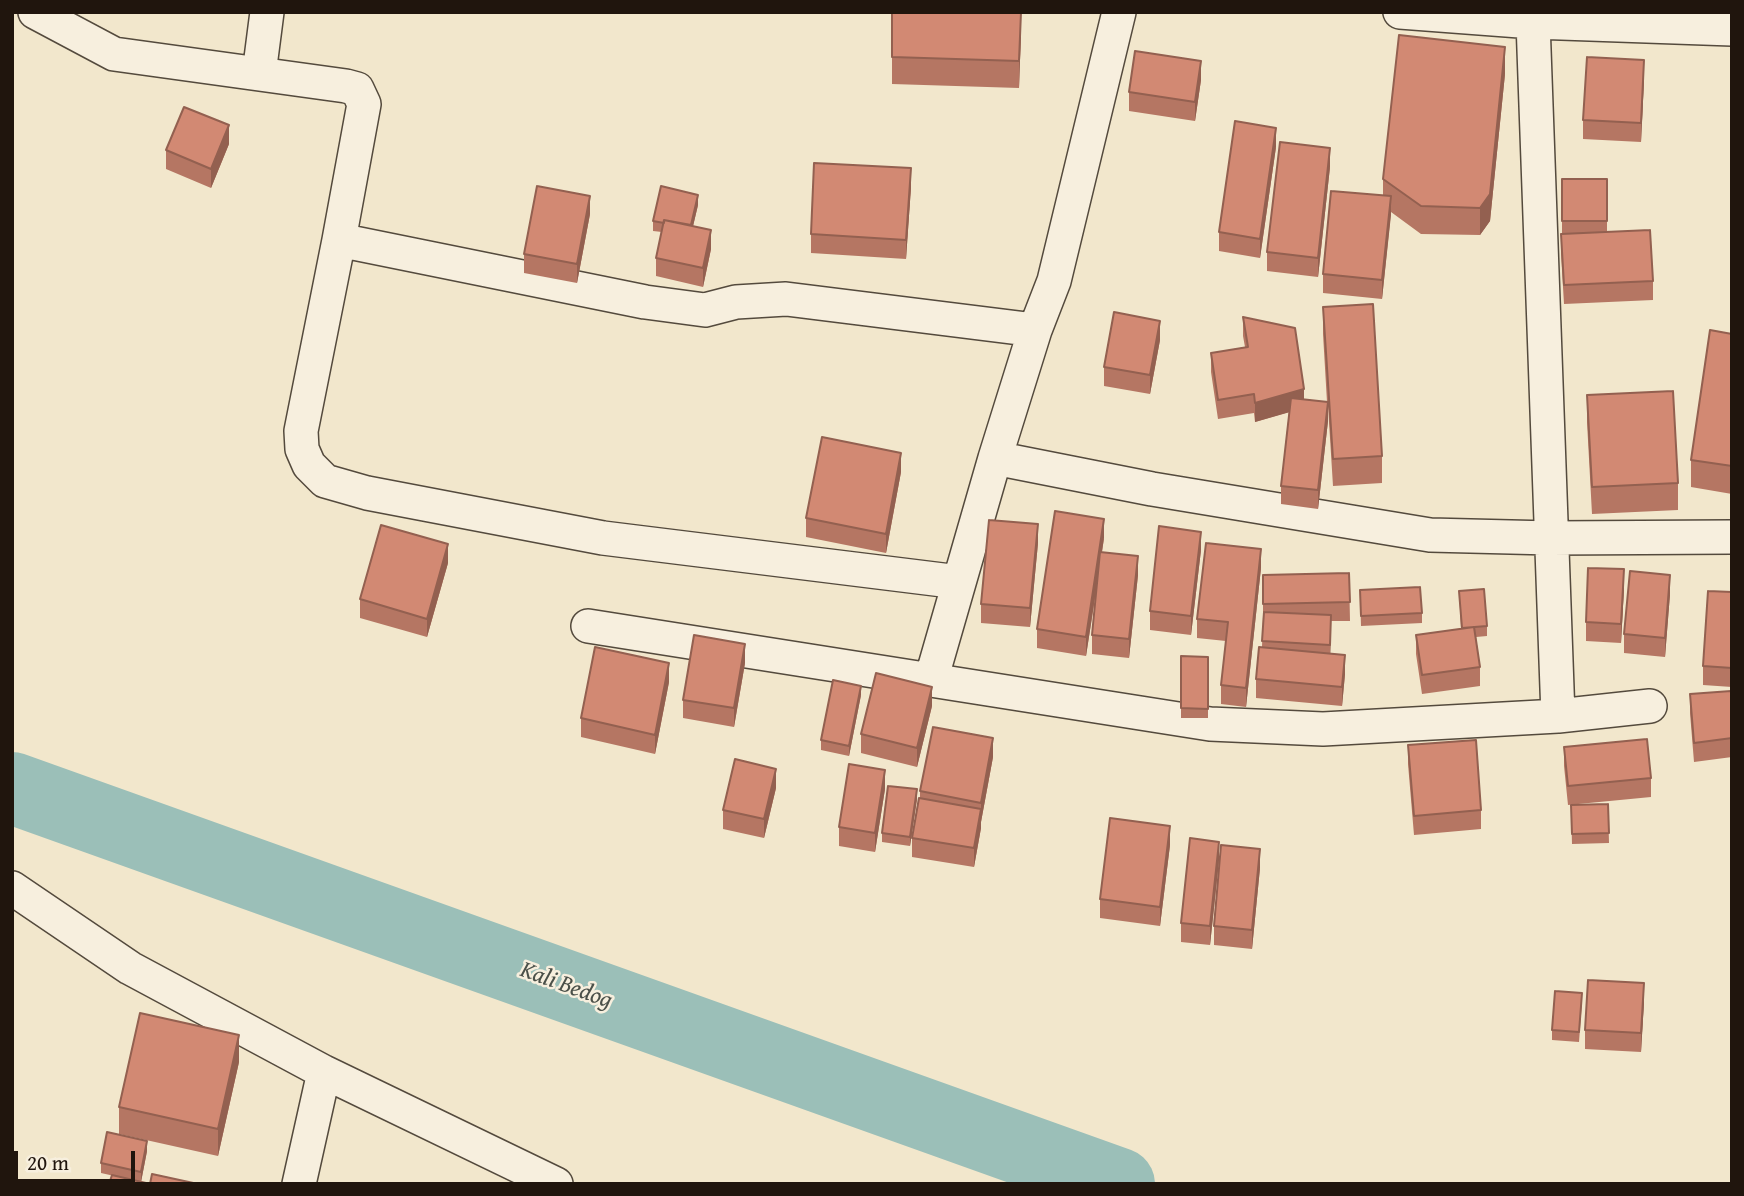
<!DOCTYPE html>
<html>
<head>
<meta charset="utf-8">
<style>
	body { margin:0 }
	#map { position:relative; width:1744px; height:1196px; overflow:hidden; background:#f2e7cc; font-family:"Gentium Book Plus",serif }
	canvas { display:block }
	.frame { position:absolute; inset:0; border:14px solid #20150d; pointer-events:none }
	.scale { position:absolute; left:14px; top:1151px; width:121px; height:32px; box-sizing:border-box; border:4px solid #20150d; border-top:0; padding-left:9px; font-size:21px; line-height:24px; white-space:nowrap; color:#20150d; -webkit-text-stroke:5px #f7efde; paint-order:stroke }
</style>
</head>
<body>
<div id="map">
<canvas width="1744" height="1196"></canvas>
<div class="frame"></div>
<div class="scale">20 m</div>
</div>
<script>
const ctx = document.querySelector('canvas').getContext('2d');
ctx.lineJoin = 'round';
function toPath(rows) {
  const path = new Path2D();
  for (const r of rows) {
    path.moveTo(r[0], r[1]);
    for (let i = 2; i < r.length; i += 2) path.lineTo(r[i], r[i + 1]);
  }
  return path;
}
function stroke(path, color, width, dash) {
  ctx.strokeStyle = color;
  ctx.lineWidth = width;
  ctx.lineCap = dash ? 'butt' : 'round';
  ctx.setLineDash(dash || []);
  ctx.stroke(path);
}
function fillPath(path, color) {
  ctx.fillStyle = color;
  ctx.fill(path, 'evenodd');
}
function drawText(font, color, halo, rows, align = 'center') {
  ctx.font = font + ' "Gentium Book Plus",serif';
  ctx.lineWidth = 5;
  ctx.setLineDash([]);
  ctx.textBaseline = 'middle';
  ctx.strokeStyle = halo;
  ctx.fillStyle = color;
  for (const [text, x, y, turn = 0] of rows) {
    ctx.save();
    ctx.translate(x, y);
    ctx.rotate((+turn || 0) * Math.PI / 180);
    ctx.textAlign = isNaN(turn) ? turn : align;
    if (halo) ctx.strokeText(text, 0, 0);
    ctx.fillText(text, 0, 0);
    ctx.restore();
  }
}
stroke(toPath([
	[12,788,1119,1184]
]), '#9bbfb8', 72);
const minor = toPath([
	[35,12,114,54,346,86,357,89,364,104,339,240,645,302,705,310,736,302,786,299,1035,330],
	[1400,12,1533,22,1732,29],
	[1533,22,1558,716],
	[259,74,267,12],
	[339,240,301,431,302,449,309,465,325,481,367,493,603,538,959,582],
	[995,458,1152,489,1430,535,1551,538,1732,537],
	[588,626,1210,724,1323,729,1558,716,1650,706],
	[931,680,995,458,1035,330,1054,281,1119,12],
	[12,888,130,968,324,1072,556,1184],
	[299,1184,324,1072]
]);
stroke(minor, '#544a3d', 36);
stroke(minor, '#f7efde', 33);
fillPath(toPath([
	[892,12,1021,31,1019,88,892,84],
	[1505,74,1490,221,1480,235,1421,234,1391,212,1382,299,1323,293,1323,274,1383,196,1383,179],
	[1644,79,1641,142,1583,139,1583,120],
	[1201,80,1195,121,1129,111,1129,92],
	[229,144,211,188,166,169,166,150],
	[1276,147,1260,258,1219,251,1219,232],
	[1330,167,1318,277,1267,271,1267,252],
	[1562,179,1607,179,1607,232,1653,281,1653,300,1564,304,1561,253,1561,234,1562,234],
	[911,187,906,259,811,253,811,234],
	[698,205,693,226,711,249,703,287,656,276,656,258,662,232,653,231,653,221],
	[590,214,577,283,524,273,524,254],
	[1323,307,1382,456,1382,483,1333,486,1328,406,1328,421,1318,509,1281,504,1281,486,1289,412,1255,422,1254,413,1218,419,1211,372,1211,353,1245,347,1243,336,1243,317,1304,399,1327,402,1323,334],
	[1732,334,1732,494,1691,487,1691,460],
	[1160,340,1150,394,1104,386,1104,367],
	[1587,395,1678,483,1678,510,1592,514,1587,422],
	[901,472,886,553,806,537,806,518],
	[1104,538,1102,552,1138,575,1129,658,1092,654,1092,635,1097,586,1086,656,1037,648,1037,629],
	[1038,543,1030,627,981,623,981,604],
	[1201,550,1191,635,1150,630,1150,611],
	[448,563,427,637,360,618,360,599],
	[1261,568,1246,707,1221,704,1221,685,1226,641,1197,638,1197,619],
	[1349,573,1350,621,1331,621,1330,654,1345,674,1342,706,1256,698,1256,679,1262,647,1263,616,1263,575],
	[1624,588,1621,643,1586,641,1586,622],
	[1360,590,1422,613,1422,623,1361,626],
	[1459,591,1487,626,1487,636,1476,637,1480,667,1480,686,1422,694,1416,654,1416,635,1461,629],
	[1732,592,1732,687,1703,685,1703,666],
	[1670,594,1665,657,1624,653,1624,634],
	[1181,656,1208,657,1208,718,1181,718],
	[745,663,734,727,683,718,683,700],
	[669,682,655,754,581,737,581,718],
	[1690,694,1732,698,1732,757,1694,762,1690,713],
	[861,695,849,756,821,750,821,740],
	[932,706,917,767,861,753,861,734],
	[1408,745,1481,810,1481,829,1414,835,1408,764],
	[1564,747,1651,778,1651,797,1568,805,1564,766],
	[993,757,981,822,981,828,974,867,912,857,912,838,920,798,920,791],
	[776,788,764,838,723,829,723,810],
	[885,789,875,852,839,846,839,827],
	[917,799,910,846,882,842,882,833],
	[1608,804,1609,843,1572,844,1571,805],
	[1170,845,1160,926,1100,918,1100,899],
	[1219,861,1210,945,1181,942,1181,923],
	[1260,868,1252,949,1214,945,1214,926],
	[1582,1002,1579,1042,1552,1040,1552,1030],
	[1644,1002,1641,1052,1585,1049,1585,1030],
	[239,1062,218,1156,119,1134,119,1107],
	[147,1151,141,1182,101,1173,101,1163]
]), '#b57663');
fillPath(toPath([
	[1021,12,1021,31,1019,88,1019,61],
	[1505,47,1505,74,1490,221,1480,235,1480,208],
	[1644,60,1644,79,1641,142,1641,123],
	[1201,61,1201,80,1195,121,1195,102],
	[229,125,229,144,211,188,211,169],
	[1276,128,1276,147,1260,258,1260,239],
	[1330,148,1330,167,1318,277,1318,258],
	[911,168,911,187,906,259,906,240],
	[698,195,698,205,690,239,690,229],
	[590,196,590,214,577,283,577,264],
	[1391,196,1391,215,1382,299,1382,280],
	[711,230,711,249,703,287,703,268],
	[1160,321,1160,340,1150,394,1150,375],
	[1304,389,1304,408,1255,422,1255,403],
	[1328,402,1328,421,1318,509,1318,490],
	[901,453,901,472,886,553,886,534],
	[1104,519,1104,538,1086,656,1086,637],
	[1038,524,1038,543,1030,627,1030,608],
	[1201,532,1201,550,1191,635,1191,616],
	[448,544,448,563,427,637,427,619],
	[1261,549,1261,568,1246,707,1246,688],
	[1138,556,1138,575,1129,658,1129,639],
	[1624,569,1624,588,1621,643,1621,624],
	[1670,575,1670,594,1665,657,1665,638],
	[1331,615,1331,634,1330,664,1330,645],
	[745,644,745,663,734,727,734,708],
	[1345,655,1345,674,1342,706,1342,687],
	[669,663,669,682,655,754,655,735],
	[861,686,861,695,849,756,849,746],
	[932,687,932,706,917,767,917,748],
	[993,738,993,757,981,822,981,803],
	[776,769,776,788,764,838,764,819],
	[885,770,885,789,875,852,875,833],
	[917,789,917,799,910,846,910,837],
	[981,809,981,828,974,867,974,848],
	[1170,826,1170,845,1160,926,1160,907],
	[1219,842,1219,861,1210,945,1210,926],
	[1260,849,1260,868,1252,949,1252,930],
	[1644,983,1644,1002,1641,1052,1641,1033],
	[239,1035,239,1062,218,1156,218,1129],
	[147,1141,147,1151,141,1182,141,1172]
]), '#936050');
const building = toPath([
	[892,12,1021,12,1019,61,892,57,892,12],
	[1399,35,1505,47,1490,194,1480,208,1421,206,1383,179,1399,35],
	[1135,51,1201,61,1195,102,1129,92,1135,51],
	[1587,57,1644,60,1641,123,1583,120,1587,57],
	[184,107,229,125,211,169,166,150,184,107],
	[1235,121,1276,128,1260,239,1219,232,1235,121],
	[1280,142,1330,148,1318,258,1267,252,1280,142],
	[814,163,911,168,906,240,811,234,814,163],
	[1562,179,1607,179,1607,221,1562,221,1562,179],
	[537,186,590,196,577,264,524,254,537,186],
	[661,186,698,195,691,225,664,220,664,223,653,221,661,186],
	[1331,191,1391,196,1382,280,1323,274,1331,191],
	[664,220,711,230,703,268,656,258,664,220],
	[1650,230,1653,281,1564,285,1561,234,1650,230],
	[1373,304,1382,456,1333,459,1323,307,1373,304],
	[1114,312,1160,321,1150,375,1104,367,1114,312],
	[1243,317,1295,328,1304,389,1255,403,1254,394,1218,400,1211,353,1248,347,1243,317],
	[1710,330,1732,334,1732,466,1691,460,1710,330],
	[1673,391,1678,483,1592,487,1587,395,1673,391],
	[1291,398,1328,402,1318,490,1281,486,1291,398],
	[822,437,901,453,886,534,806,518,822,437],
	[1055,511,1104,519,1086,637,1037,629,1055,511],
	[989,520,1038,524,1030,608,981,604,989,520],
	[381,525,448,544,427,619,360,599,381,525],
	[1159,526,1201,532,1191,616,1150,611,1159,526],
	[1206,543,1261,549,1246,688,1221,685,1228,622,1197,619,1206,543],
	[1100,552,1138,556,1129,639,1092,635,1100,552],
	[1588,568,1624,569,1621,624,1586,622,1588,568],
	[1630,571,1670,575,1665,638,1624,634,1630,571],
	[1349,573,1350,602,1263,604,1263,575,1349,573],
	[1420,587,1422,613,1361,616,1360,590,1420,587],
	[1484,589,1487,626,1462,628,1459,591,1484,589],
	[1708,591,1732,592,1732,668,1703,666,1708,591],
	[1264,612,1331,615,1330,645,1262,641,1264,612],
	[1474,627,1480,667,1422,675,1416,635,1474,627],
	[694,635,745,644,734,708,683,700,694,635],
	[595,647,669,663,655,735,581,718,595,647],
	[1259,647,1345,655,1342,687,1256,679,1259,647],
	[1181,656,1208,657,1208,709,1181,708,1181,656],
	[876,673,932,687,917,748,861,734,876,673],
	[833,680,861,686,849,746,821,740,833,680],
	[1731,691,1732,738,1694,743,1690,694,1731,691],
	[933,727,993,738,981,803,920,791,933,727],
	[1647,739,1651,778,1568,786,1564,747,1647,739],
	[1476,740,1481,810,1414,816,1408,745,1476,740],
	[735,759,776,769,764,819,723,810,735,759],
	[849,764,885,770,875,833,839,827,849,764],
	[888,786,917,789,910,837,882,833,888,786],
	[919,798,981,809,974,848,912,838,919,798],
	[1608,804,1609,833,1572,834,1571,805,1608,804],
	[1110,818,1170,826,1160,907,1100,899,1110,818],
	[1190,838,1219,842,1210,926,1181,923,1190,838],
	[1221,845,1260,849,1252,930,1214,926,1221,845],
	[1588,980,1644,983,1641,1033,1585,1030,1588,980],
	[1555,991,1582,993,1579,1032,1552,1030,1555,991],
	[140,1013,239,1035,218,1129,119,1107,140,1013],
	[107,1132,147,1141,141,1172,101,1163,107,1132],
	[152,1174,198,1184,150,1184,152,1174],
	[112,1175,146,1183,145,1184,109,1184,112,1175]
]);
fillPath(building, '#d28973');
stroke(building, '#936050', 2);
drawText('italic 24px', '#4b5049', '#f7efde', [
	["Kali Bedog",566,986,20]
]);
</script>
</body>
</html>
